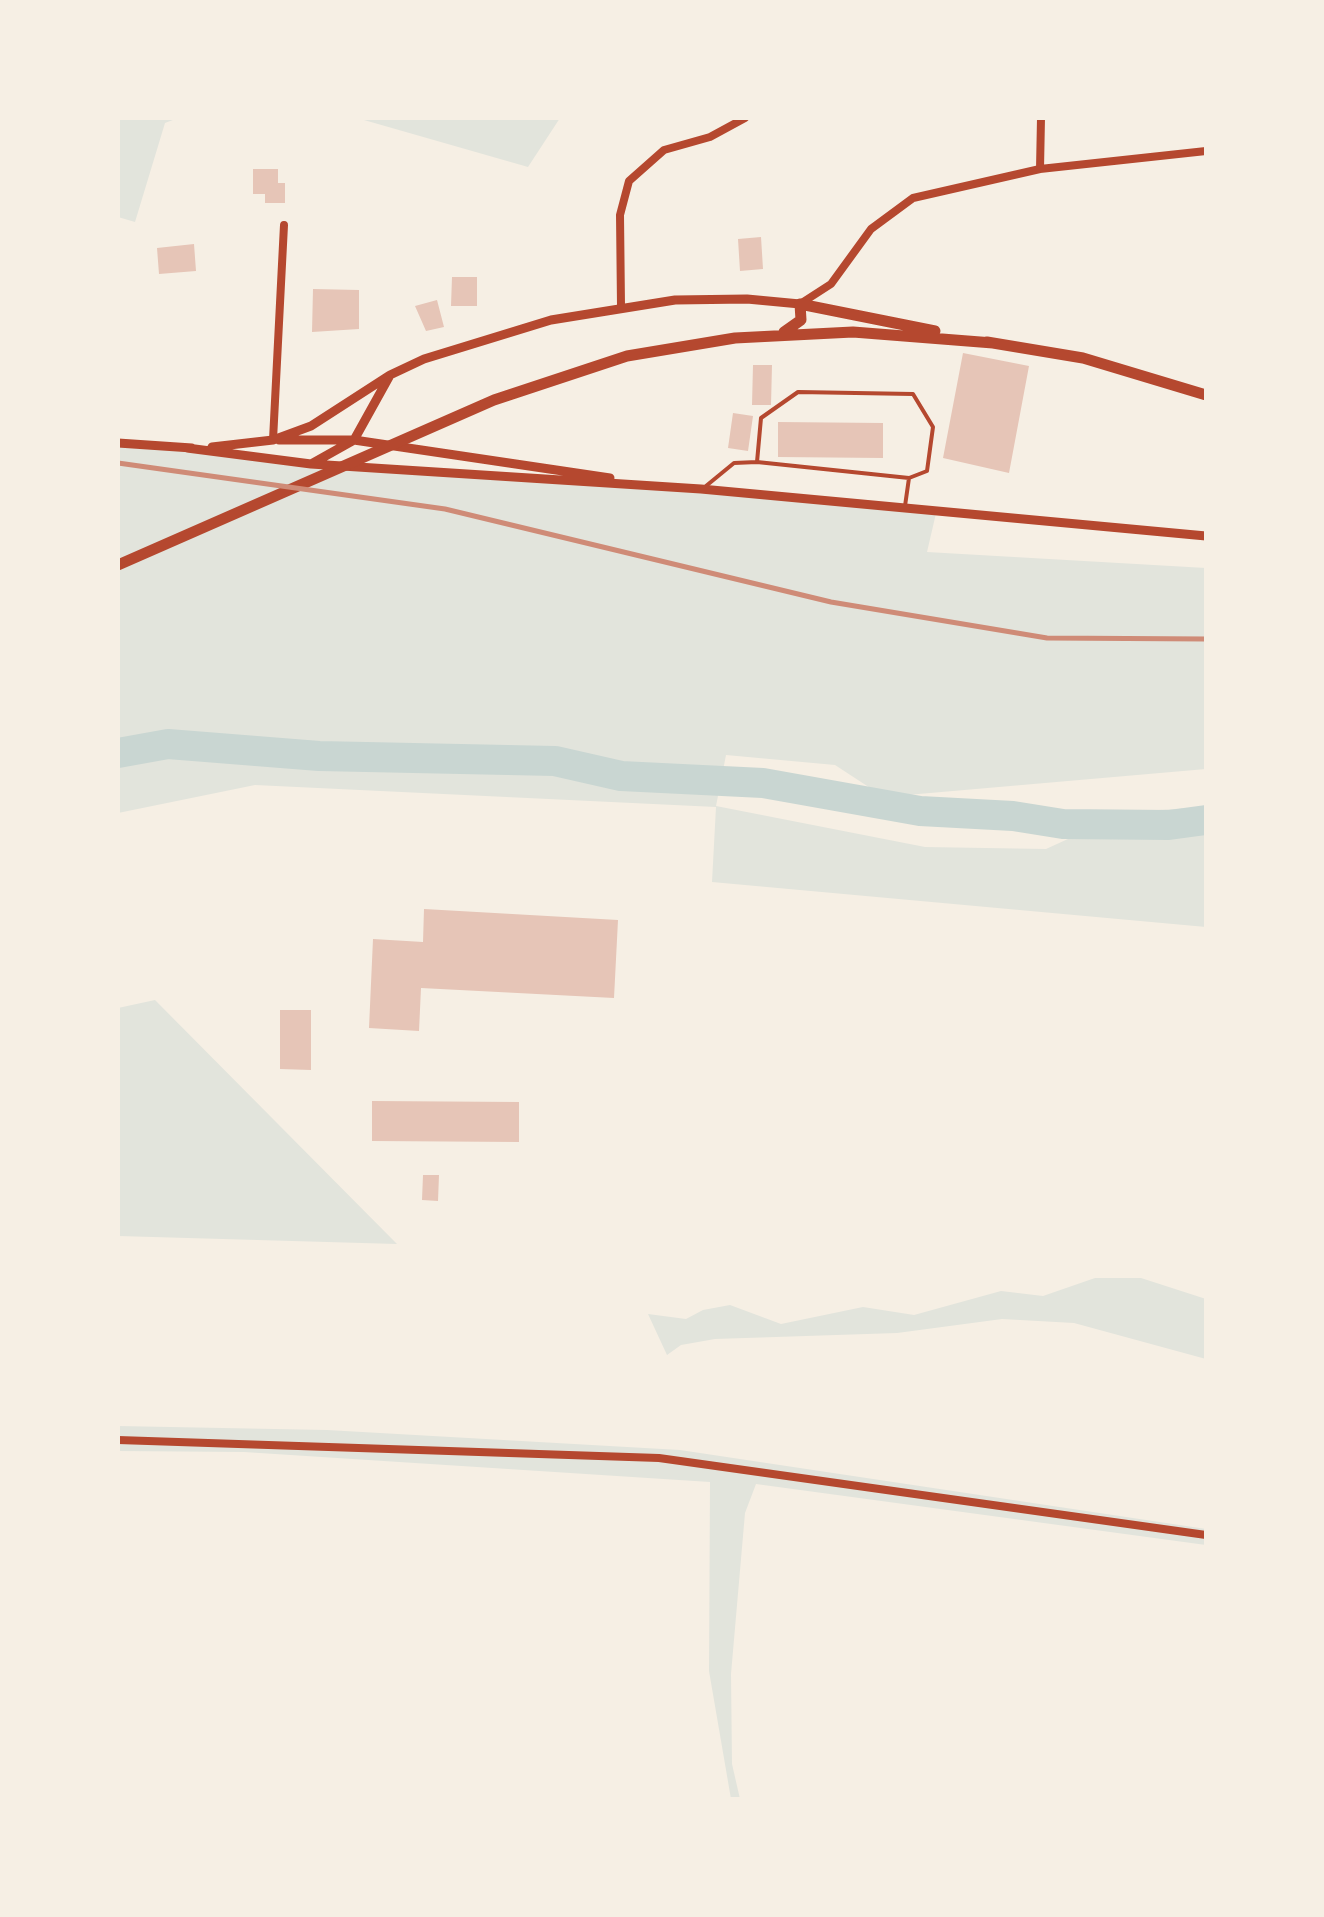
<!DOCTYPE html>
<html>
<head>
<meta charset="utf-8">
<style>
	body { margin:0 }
	#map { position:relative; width:1324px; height:1917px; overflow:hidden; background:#f6efe4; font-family:"Exo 2",sans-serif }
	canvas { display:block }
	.frame { position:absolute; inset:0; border:120px solid #f6efe4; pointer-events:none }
</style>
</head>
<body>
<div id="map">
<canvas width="1324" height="1917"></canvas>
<div class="frame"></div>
</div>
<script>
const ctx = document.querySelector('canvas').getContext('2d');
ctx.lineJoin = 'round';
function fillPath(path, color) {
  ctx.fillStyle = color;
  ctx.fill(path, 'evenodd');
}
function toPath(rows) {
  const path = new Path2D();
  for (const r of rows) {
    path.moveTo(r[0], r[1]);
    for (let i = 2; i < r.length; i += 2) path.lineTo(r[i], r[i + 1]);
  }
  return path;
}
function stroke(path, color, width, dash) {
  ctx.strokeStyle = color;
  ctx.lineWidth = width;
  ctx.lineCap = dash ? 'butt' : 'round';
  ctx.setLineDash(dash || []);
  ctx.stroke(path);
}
fillPath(toPath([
	[118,118,178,118,165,123,135,222,118,217],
	[357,118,560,118,528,167],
	[118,443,311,464,937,509,927,552,1206,568,1206,769,884,797,835,765,726,755,716,806,925,847,1046,849,1127,812,1206,807,1206,927,712,882,716,807,255,785,118,813],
	[155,1000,397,1244,118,1236,118,1008],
	[1095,1278,1141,1278,1206,1299,1206,1359,1074,1323,1002,1319,897,1333,715,1339,681,1345,667,1355,648,1314,686,1319,703,1310,730,1305,781,1324,863,1307,914,1315,1001,1291,1043,1296],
	[118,1426,327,1430,680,1450,1206,1529,1206,1545,756,1484,745,1513,731,1674,732,1764,740,1799,731,1799,709,1671,710,1482,244,1452,118,1451]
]), '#e2e4dc');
stroke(toPath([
	[118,753,168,744,319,756,555,761,621,776,763,783,920,811,1013,816,1063,824,1169,825,1206,820]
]), '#c9d6d2', 30);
fillPath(toPath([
	[253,169,278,169,278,183,285,183,285,203,265,203,265,194,253,194],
	[761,237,763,269,740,271,738,239],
	[194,244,196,271,159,274,157,248],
	[452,277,477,277,477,306,451,306],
	[313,289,359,290,359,329,312,332],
	[437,300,444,327,426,331,415,306],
	[963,353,1029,366,1009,473,943,458],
	[753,365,772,365,771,405,752,405],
	[733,413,753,416,748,451,728,448],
	[778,422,883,423,883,458,778,457],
	[424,909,618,920,614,998,421,988,419,1031,369,1028,373,939,423,942],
	[280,1010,311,1010,311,1070,280,1069],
	[372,1101,519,1102,519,1142,372,1141],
	[423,1175,439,1175,438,1201,422,1200]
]), '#e6c5b7');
stroke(toPath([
	[757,462,761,418,798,392,913,394,933,427,927,471,909,478],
	[706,486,734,463,757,462,909,478,905,506]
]), '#b5482f', 4);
stroke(toPath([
	[1040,169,1041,118],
	[800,304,831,284,871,229,913,198,1040,169,1206,151],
	[621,306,620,215,629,181,664,150,710,137,745,118],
	[273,440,284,225],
	[118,1440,659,1458,1206,1535]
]), '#b5482f', 8);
stroke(toPath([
	[279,440,354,440,610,478],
	[118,443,192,448],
	[212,447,273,440,311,426,390,375,424,359,551,320,675,300,747,299,800,304],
	[187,448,311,464,701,489,1206,536],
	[313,463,354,440,389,377]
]), '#b5482f', 9);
stroke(toPath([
	[784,332,801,320,800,304,935,331],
	[987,342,1083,358,1206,395],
	[118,565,494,400,627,356,735,338,853,332,993,343]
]), '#b5482f', 11);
stroke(toPath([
	[118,463,445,509,831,602,1047,638,1206,639]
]), '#cf8b77', 5);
</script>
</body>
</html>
